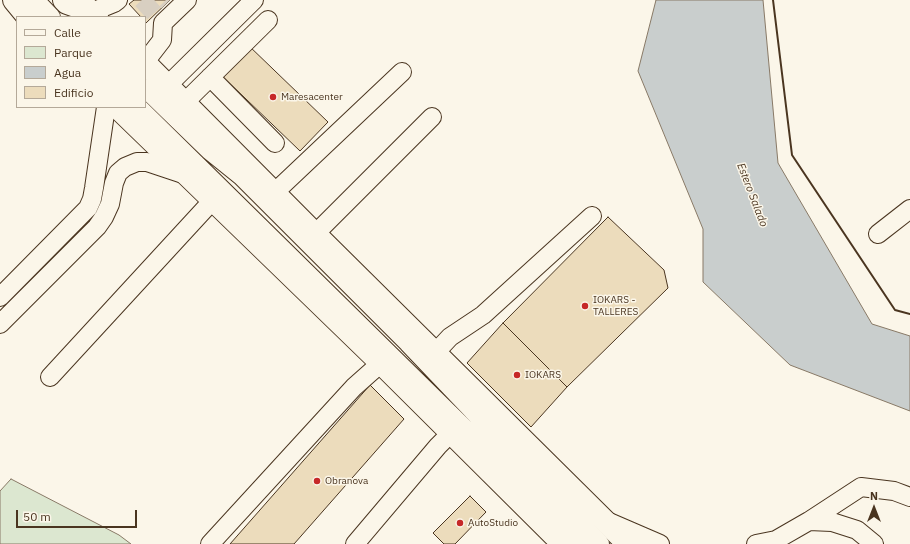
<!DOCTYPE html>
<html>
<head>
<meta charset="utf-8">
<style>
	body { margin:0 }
	#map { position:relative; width:910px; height:544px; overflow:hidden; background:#fbf6e9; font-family:"IBM Plex Sans",sans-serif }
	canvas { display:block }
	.legend { position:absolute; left:16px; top:16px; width:130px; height:92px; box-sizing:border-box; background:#fbf6e9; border:1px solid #b4a999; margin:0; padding:5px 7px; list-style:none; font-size:12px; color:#4a3520 }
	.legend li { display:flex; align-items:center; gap:8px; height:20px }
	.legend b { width:20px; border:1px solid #b4a999 }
	.north { position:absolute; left:854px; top:488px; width:40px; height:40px; -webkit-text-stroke:3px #fbf6e9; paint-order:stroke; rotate:0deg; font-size:11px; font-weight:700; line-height:16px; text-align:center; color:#4a3520 }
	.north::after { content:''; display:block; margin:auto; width:14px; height:18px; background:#4a3520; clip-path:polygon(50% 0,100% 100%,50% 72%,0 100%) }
	.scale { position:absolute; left:16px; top:510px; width:121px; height:18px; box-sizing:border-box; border:2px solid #4a3520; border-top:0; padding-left:5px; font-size:12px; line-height:14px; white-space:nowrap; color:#4a3520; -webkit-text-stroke:3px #fbf6e9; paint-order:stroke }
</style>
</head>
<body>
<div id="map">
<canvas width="910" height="544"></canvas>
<ul class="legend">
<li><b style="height:5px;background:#fbf6e9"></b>Calle</li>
<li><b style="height:11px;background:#dce7d0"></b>Parque</li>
<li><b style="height:11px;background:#c9cecd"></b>Agua</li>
<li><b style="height:11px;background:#ecdcbc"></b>Edificio</li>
</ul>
<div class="north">N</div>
<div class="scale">50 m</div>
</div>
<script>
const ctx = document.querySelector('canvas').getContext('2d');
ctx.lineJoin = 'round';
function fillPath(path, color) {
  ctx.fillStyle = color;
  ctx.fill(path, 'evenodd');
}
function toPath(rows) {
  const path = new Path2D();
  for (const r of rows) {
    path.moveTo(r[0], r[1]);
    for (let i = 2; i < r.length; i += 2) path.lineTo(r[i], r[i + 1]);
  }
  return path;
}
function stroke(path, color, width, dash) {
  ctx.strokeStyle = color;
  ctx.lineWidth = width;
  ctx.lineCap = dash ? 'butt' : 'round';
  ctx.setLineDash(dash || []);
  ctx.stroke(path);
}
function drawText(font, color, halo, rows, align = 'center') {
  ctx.font = font + ' "IBM Plex Sans",sans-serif';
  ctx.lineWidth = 3;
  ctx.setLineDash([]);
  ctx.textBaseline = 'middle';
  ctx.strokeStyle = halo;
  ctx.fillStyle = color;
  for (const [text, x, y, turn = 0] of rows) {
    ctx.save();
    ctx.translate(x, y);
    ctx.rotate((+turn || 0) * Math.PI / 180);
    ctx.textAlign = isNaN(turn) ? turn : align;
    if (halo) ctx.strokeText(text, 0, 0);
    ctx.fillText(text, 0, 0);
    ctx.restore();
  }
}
const green = toPath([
	[11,479,119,535,131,544,0,544,0,491,11,479]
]);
fillPath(green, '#dce7d0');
stroke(green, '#887966', 1);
const water = toPath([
	[656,0,763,0,778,163,872,324,910,336,910,411,790,365,703,282,703,229,638,71,656,0]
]);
fillPath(water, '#c9cecd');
stroke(water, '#887966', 1);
const building = toPath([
	[134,0,170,0,146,23,145,21,145,17,141,17,129,4,134,0],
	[247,44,328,122,300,151,219,73,247,44],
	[608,217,664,270,668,288,567,387,503,323,608,217],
	[503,323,567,387,531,427,467,363,503,323],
	[370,385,404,419,294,544,230,544,370,385],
	[470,496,486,512,455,544,444,544,433,533,470,496]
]);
fillPath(building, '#ecdcbc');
stroke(building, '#4a3520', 1);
stroke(toPath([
	[142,0,163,23],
	[166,0,168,2]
]), '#d8cfc1', 18, [18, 9]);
const minor = toPath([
	[35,0,51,17],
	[85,2,92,12,114,3,118,0],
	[145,62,162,40,163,23,187,0],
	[210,77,275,143],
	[167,86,254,0],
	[145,88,210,151,241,176,408,343,600,544],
	[184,103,268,20],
	[138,107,581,543],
	[274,193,402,72],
	[315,234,432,117],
	[878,234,910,209],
	[0,297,88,208,92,199,94,188,106,107],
	[0,324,97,227,104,217,110,204,114,183,118,173,125,167,137,162,147,162,186,175],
	[435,353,450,337,483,315,592,216],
	[50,377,213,200],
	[809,521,832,522,857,530,874,544],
	[609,522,660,544],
	[210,544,354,387,381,363],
	[355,544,438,446,451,433],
	[756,544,776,540,809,521,861,487,894,491,910,497]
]);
const major = toPath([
	[14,0,28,17],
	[64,0,67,3,92,12,97,17],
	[145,63,315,234,628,544],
	[117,107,381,363,563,544]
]);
stroke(minor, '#4a3520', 20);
stroke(major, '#4a3520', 24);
stroke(minor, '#fbf6e9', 18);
stroke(major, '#fbf6e9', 22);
stroke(toPath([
	[773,0,792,155,895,310,910,314]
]), '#4a3520', 2);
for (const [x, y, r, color] of [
	[273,97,4,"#c62828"],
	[585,306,4,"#c62828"],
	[517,375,4,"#c62828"],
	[317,481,4,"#c62828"],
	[460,523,4,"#c62828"]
]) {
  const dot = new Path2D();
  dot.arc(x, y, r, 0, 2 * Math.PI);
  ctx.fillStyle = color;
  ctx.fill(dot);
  stroke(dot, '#fbf6e9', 1.5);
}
drawText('10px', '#4a3520', '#fbf6e9', [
	["Maresacenter",281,97],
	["IOKARS -",593,300],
	["TALLERES",593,312],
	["IOKARS",525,375],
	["Obranova",325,481],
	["AutoStudio",468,523]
], 'left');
drawText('italic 11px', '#4a3520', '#fbf6e9', [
	["Estero Salado",752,195,69]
]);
</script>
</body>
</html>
